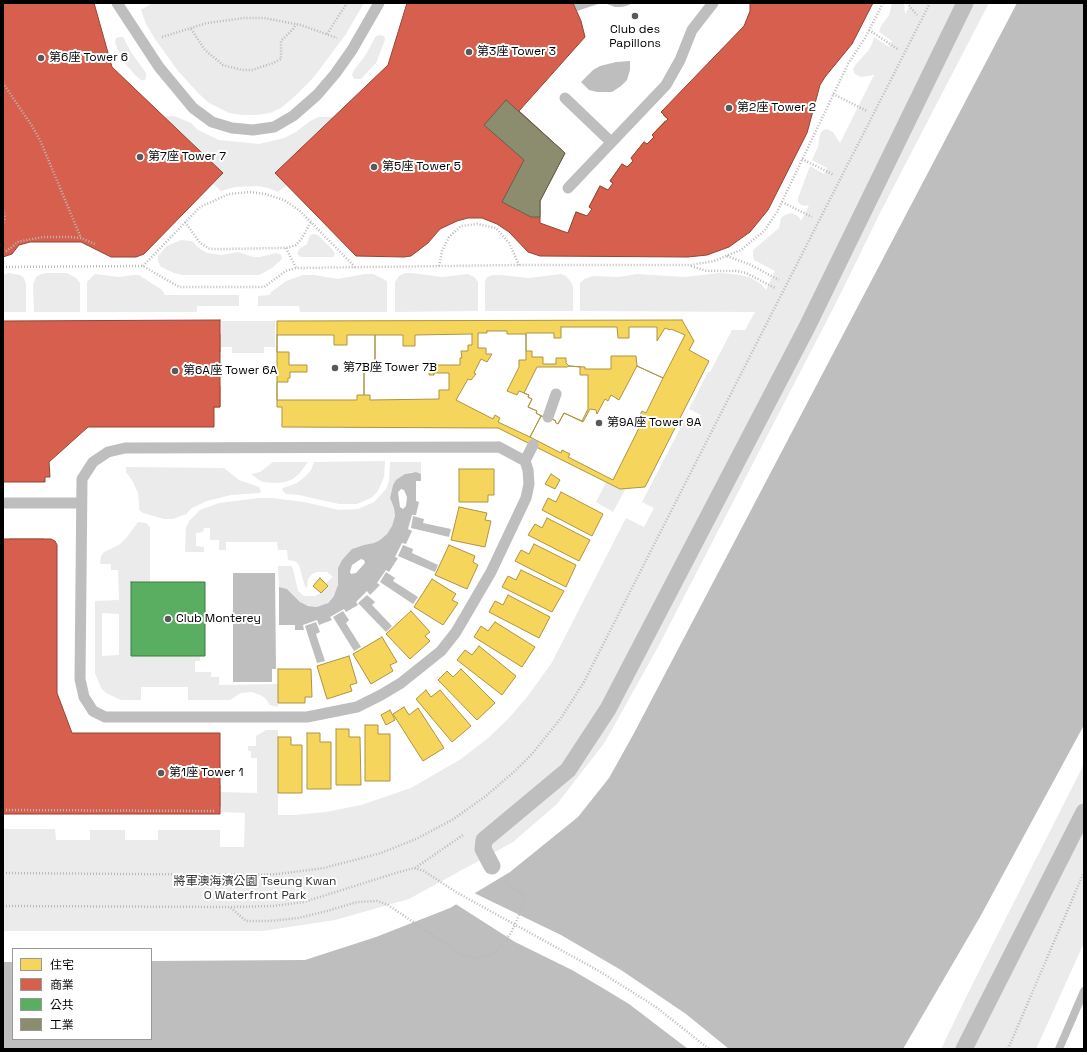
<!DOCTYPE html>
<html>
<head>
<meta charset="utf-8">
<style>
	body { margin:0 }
	#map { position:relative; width:1087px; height:1052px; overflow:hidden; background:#fff; font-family:"Space Grotesk","Noto Sans TC",sans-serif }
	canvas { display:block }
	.frame { position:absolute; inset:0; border:4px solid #000; pointer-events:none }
	.legend { position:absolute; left:12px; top:948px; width:140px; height:92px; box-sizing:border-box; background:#fff; border:1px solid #999; margin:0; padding:5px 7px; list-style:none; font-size:12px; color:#000 }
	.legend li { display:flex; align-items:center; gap:8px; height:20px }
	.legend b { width:20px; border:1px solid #999 }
</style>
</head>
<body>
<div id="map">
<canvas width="1087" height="1052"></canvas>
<div class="frame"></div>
<ul class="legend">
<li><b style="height:11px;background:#f6d55c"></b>住宅</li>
<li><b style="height:11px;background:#d6604d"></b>商業</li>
<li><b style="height:11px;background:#5aae61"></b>公共</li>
<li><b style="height:11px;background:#8c8c6e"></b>工業</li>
</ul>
</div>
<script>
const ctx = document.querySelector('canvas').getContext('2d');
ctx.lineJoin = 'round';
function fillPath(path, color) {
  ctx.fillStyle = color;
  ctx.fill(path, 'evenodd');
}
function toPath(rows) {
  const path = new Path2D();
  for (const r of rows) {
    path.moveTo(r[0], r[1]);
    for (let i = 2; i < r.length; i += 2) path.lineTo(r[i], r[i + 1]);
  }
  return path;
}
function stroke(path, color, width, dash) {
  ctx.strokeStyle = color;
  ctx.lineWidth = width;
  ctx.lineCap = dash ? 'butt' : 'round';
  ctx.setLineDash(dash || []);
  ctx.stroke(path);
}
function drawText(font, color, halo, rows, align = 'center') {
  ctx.font = font + ' "Space Grotesk","Noto Sans TC",sans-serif';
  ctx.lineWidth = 4;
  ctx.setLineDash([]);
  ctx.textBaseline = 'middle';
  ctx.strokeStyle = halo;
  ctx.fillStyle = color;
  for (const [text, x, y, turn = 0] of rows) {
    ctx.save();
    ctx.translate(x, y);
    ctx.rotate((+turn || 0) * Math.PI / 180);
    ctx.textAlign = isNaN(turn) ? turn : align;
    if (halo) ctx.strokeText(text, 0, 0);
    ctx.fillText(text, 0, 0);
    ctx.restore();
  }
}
fillPath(toPath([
	[152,3,364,3,346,34,329,57,313,78,293,98,281,108,270,113,257,115,242,115,229,113,209,103,199,94,178,71,155,39,146,24,141,10],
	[892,3,904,3,905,14,911,3,989,3,880,213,839,297,658,647,605,742,557,804,513,842,409,899,335,920,263,931,3,931,3,829,55,829,56,840,90,840,90,830,125,830,125,840,158,840,158,830,220,830,220,847,244,847,245,813,220,812,220,792,257,793,257,758,251,758,251,751,248,751,248,746,256,746,256,736,266,730,278,730,278,815,295,815,326,812,361,805,411,788,461,759,487,739,509,718,527,697,551,664,626,518,644,527,654,508,642,502,685,419,696,424,701,415,689,409,708,372,710,372,732,330,745,330,755,312,580,311,580,283,584,279,593,276,618,277,637,274,685,277,720,273,741,275,751,278,761,284,766,290,775,271,754,260,753,256,753,250,779,228,781,218,785,215,791,213,796,215,799,217,801,221,809,205,805,206,801,205,798,202,798,198,810,166,824,174,827,168,812,160,818,147,820,134,823,130,827,129,833,132,840,143,874,75,861,77,855,74,853,69,856,64,868,51,872,44,874,37,889,47,892,41,879,32,881,26,889,15],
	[380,35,384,36,385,40,376,63,361,79,354,79,352,75,354,70,365,56,376,36],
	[120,37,123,37,131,52,146,73,146,77,145,80,141,80,135,75,124,62,117,48,115,42,116,38],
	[174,116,191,123,198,130,219,140,259,144,284,138,296,132,310,121,319,117,334,117,287,185,278,192,268,188,258,186,235,187,221,191,213,184,223,173,162,117],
	[314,234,318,235,333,250,335,254,333,257,301,257,297,254,299,249,307,244,310,235],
	[181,240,192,241,200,249,207,253,222,255,238,252,253,257,260,257,276,253,281,255,282,259,272,268,259,275,183,275,174,273,161,267,158,262,158,256,167,246],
	[9,273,20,275,24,278,26,284,26,312,3,312,3,275],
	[46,273,67,273,76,278,80,283,80,312,34,312,33,285,36,277,41,274],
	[405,273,412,273,442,277,468,274,474,277,478,282,478,311,395,312,395,282,399,276],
	[95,274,119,277,133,275,139,275,162,290,165,295,239,295,239,306,197,306,197,312,87,312,87,282],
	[365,274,373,274,387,281,387,312,300,312,299,306,258,306,258,296,270,295,271,292,286,281,303,275,314,275,338,279],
	[561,274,566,276,571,282,573,287,573,311,485,311,485,282,487,277,493,275,501,275,529,278],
	[221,321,275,321,275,347,264,347,264,353,232,353,232,347,221,347],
	[385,461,384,477,378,491,371,498,357,504,339,504,299,495,286,494,282,490,283,488,297,483,306,476,311,470,314,462],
	[273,462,308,462,299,474,293,479,285,482,275,483,263,482,259,480,251,474,260,472],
	[390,462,421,462,421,474,413,472,407,473,393,485,390,498,394,508,395,516,392,526,387,534,380,540,374,543,354,548,342,560,338,568,338,585,335,595,325,605,317,607,305,605,300,602,287,589,279,587,278,566,291,566,293,569,298,591,304,596,315,596,321,593,328,586,326,583,333,577,327,572,317,572,312,574,308,579,307,588,305,587,299,565,295,561,288,560,287,550,278,550,277,542,226,542,226,550,219,550,219,540,210,540,210,528,204,528,203,532,196,533,196,546,204,547,204,552,185,552,186,527,190,520,200,510,219,503,259,498,272,498,304,502,339,510,358,509,374,502,386,489,389,481],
	[126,467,224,468,239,480,259,487,261,491,260,493,231,495,207,501,192,508,186,514,181,516,173,519,164,519,143,513,139,510,139,503,138,493,133,482,126,472],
	[606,482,620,489,626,488,613,512,596,502],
	[138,522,146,523,150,527,150,582,131,582,131,656,200,656,200,661,195,661,195,672,211,672,211,677,219,677,219,685,278,684,278,707,270,705,265,698,260,695,252,692,241,693,230,700,188,700,188,687,141,687,141,700,121,700,106,693,101,688,95,673,95,601,119,600,118,570,111,570,111,564,100,564,101,556,104,552,119,545,127,537],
	[102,613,119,614,119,655,102,656],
	[1084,764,1084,943,1036,1049,941,1049,972,985]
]), '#ebebeb');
fillPath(toPath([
	[573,3,633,3,626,6,621,7,615,7,607,4,598,4,577,11],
	[1017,3,1084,3,1084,725,980,917,903,1049,3,1049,3,962,13,962,13,1039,151,1039,151,961,305,960,376,937,450,908,510,872,578,817,609,778,633,735],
	[630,61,630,70,627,80,621,86,612,92,597,92,589,90,581,82,593,70,600,66,616,62],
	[416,472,421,474,421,481,416,481,416,501,419,502,416,515,412,515,408,529,412,531,406,544,402,543,395,557,398,558,389,572,386,570,377,583,380,585,370,595,367,591,356,602,358,605,346,612,344,609,330,617,332,620,319,625,317,620,303,625,304,630,295,630,295,625,279,625,279,587,287,589,300,602,308,606,317,607,328,603,334,596,336,590,338,585,338,568,342,560,352,549,364,545,374,543,380,540,387,534,392,526,395,516,394,508,390,498,393,485,396,480,405,474],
	[401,489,404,490,407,497,406,506,403,509,400,507,398,492],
	[361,559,364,560,365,563,356,573,351,574,350,572,352,565],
	[413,516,424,519,423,523,451,529,449,537,411,528],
	[403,545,413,549,412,553,438,565,435,572,398,556],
	[386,572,395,578,393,581,418,597,413,604,380,582],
	[233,573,275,573,276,669,272,669,272,682,233,682],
	[367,595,375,602,372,605,392,626,386,632,358,603],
	[343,611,349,620,346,623,361,647,354,651,333,617],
	[316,622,320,632,316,634,325,661,317,663,305,626]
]), '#bebebe');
fillPath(toPath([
	[472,892,561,935,621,970,686,1014,729,1049,688,1049,629,1004,601,987,572,970,515,942,454,903]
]), '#fff');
const homes = toPath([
	[3,3,93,3,103,41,101,42,108,68,93,72,91,65,86,65,81,47,70,52,65,34,52,42,63,60,59,64,67,75,63,78,73,94,70,96,75,104,60,113,47,91,44,92,19,56,22,54,16,45,12,48,3,36,3,3],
	[409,3,535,3,500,45,496,42,488,51,491,54,442,104,431,93,440,84,437,80,446,70,442,65,452,54,447,51,457,37,437,29,431,46,424,44,412,67,409,65,404,78,390,72,398,44,396,43,409,3],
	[755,3,787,3,786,6,779,7,775,17,771,16,768,23,765,23,762,31,747,27,755,3],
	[792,3,850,3,839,19,836,17,830,22,833,24,823,37,820,36,805,57,785,43,796,28,799,30,804,22,799,18,802,16,790,7,792,3],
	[747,27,758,38,752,45,755,47,749,54,753,57,743,69,747,73,739,82,747,89,751,79,765,85,769,75,772,77,777,68,774,67,780,51,805,58,791,100,787,99,785,107,790,109,776,145,772,144,765,164,762,163,753,189,726,178,730,169,733,170,740,150,732,146,739,126,728,121,721,139,701,131,704,125,697,122,688,131,682,126,685,123,682,121,677,127,663,115,684,94,682,92,697,77,700,79,709,70,706,67,725,47,727,49,747,27],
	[109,71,127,88,129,86,162,117,159,120,166,127,170,124,220,173,209,185,202,179,200,182,195,177,190,182,174,166,170,170,172,172,165,180,167,182,159,189,153,182,147,189,154,195,147,203,144,200,138,208,135,205,128,210,136,231,130,234,133,240,129,242,131,248,117,254,90,190,94,188,90,178,86,180,69,139,72,138,62,114,77,108,80,116,84,115,91,132,96,130,97,134,104,131,110,148,128,131,114,119,120,114,112,107,116,104,101,91,105,87,98,80,109,71],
	[385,73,395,84,385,94,391,102,381,113,386,118,373,130,391,147,398,130,404,132,407,121,412,123,419,107,424,108,427,100,442,105,432,128,435,130,418,171,414,169,411,180,414,182,395,233,392,232,383,257,367,251,371,243,367,241,369,235,362,232,373,207,365,203,363,206,356,199,354,201,346,194,354,187,348,181,341,187,333,180,335,178,329,171,331,169,327,165,308,182,304,177,299,182,296,179,290,184,278,173,329,124,332,127,340,119,337,116,368,86,371,88,385,73],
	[665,121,679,134,682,131,707,154,691,172,652,135,665,121],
	[644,142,659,154,661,152,688,174,673,192,631,158,644,142],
	[622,164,638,175,640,173,668,193,655,211,610,181,622,164],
	[600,186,639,206,636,210,646,215,637,231,589,207,600,186],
	[576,212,617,227,615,233,624,236,619,252,568,233,576,212],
	[682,320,694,341,689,350,709,361,645,487,620,489,498,428,282,427,282,407,277,407,277,321,682,320],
	[569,366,580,367,580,375,588,375,588,409,582,421,564,413,558,424,555,422,556,421,548,417,546,418,536,413,537,411,528,407,532,399,528,397,529,395,524,393,537,367,567,367,569,366],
	[561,327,617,327,618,338,629,338,629,327,657,327,657,341,665,328,670,330,671,329,685,335,663,378,637,366,636,356,611,356,611,369,585,369,585,367,569,366,566,363,566,358,556,358,556,364,543,364,543,357,532,357,532,351,526,351,526,333,554,333,554,338,561,338,561,327],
	[487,331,507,331,507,334,526,334,526,360,519,360,519,367,507,391,517,395,519,391,529,395,528,397,532,399,528,407,537,411,536,413,541,416,530,437,498,422,500,418,495,415,493,419,456,400,468,379,471,380,476,374,474,373,481,359,487,362,492,354,486,354,486,348,478,348,478,333,487,333,487,331],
	[3,334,33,334,33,351,26,351,26,358,21,358,21,364,3,364,3,334],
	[43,334,131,334,131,365,133,365,133,388,126,388,126,400,88,400,60,410,56,399,53,400,48,389,57,387,67,383,64,376,75,372,75,364,53,364,54,351,43,351,43,334],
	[131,334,220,334,220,352,211,352,212,358,195,358,195,364,216,364,216,378,214,377,214,386,220,386,220,407,205,407,205,402,185,402,185,392,179,392,179,400,139,400,139,388,133,388,133,365,131,365,131,334],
	[472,334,472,345,468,345,468,351,461,351,462,358,460,358,460,365,429,365,429,375,434,375,434,373,449,373,449,390,439,390,439,399,370,400,370,395,364,395,364,365,375,365,375,335,403,335,403,346,415,346,415,335,472,334],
	[277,335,334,335,334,345,347,345,347,335,375,335,375,365,364,365,364,395,357,395,357,400,277,400,277,382,288,382,288,378,290,378,290,372,307,372,307,365,289,365,289,352,277,352,277,335],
	[637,366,663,378,646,413,642,411,637,421,641,424,613,480,568,457,570,454,562,450,561,453,530,437,541,416,546,418,548,417,556,421,555,422,558,424,564,413,583,422,590,409,596,410,597,414,605,399,608,401,611,395,619,400,637,366],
	[3,372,19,373,22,376,22,381,20,383,16,383,16,410,12,410,12,435,15,435,15,429,21,415,27,417,30,410,54,415,44,443,43,481,10,481,10,472,6,472,6,462,3,465,3,372],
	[459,469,494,469,494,495,488,495,488,502,459,502,459,469],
	[551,474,560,480,555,489,545,484,551,474],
	[561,492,603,514,592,536,542,510,548,498,556,502,561,492],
	[459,507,487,513,485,520,491,521,485,547,451,540,459,507],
	[547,518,590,540,579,561,528,535,535,524,542,528,547,518],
	[10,539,44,539,45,577,41,577,41,583,45,583,45,660,27,660,27,652,22,652,22,644,14,644,14,634,5,634,5,644,3,644,3,558,7,558,7,549,10,549,10,539],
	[534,544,576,565,566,587,515,561,521,550,529,554,534,544],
	[449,545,475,556,473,562,478,565,467,589,435,575,449,545],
	[521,570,564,591,552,612,502,587,508,576,516,580,521,570],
	[320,578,328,586,321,593,313,586,320,578],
	[432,579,456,594,452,600,458,603,443,625,414,607,432,579],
	[508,595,550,617,539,638,489,612,495,601,503,605,508,595],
	[411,611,430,632,425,636,430,641,410,659,386,634,411,611],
	[495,622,535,647,522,667,474,637,481,626,488,631,495,622],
	[382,637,397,662,390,665,393,671,371,684,353,654,382,637],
	[479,646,516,676,502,695,457,660,465,650,472,655,479,646],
	[349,656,357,683,350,685,352,691,327,699,317,666,349,656],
	[278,669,311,669,312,697,305,697,305,703,278,703,278,669],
	[461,669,495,703,477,720,438,680,447,671,453,677,461,669],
	[30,670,48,670,48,709,60,739,56,757,30,758,27,752,23,753,14,728,11,728,6,716,3,716,3,684,6,684,6,697,15,697,15,687,24,687,24,677,31,677,30,670],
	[426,690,431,697,440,690,471,726,452,742,416,699,426,690],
	[404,707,409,715,418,708,444,748,423,761,393,714,404,707],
	[390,710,395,720,386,725,381,715,390,710],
	[365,725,378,725,378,734,390,734,390,781,365,781,365,725],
	[336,729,349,729,349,737,360,737,361,785,336,785,336,729],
	[307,733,320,733,320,742,331,742,331,789,307,789,307,733],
	[278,737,291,737,291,745,302,745,302,793,278,793,278,737],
	[60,739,87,744,82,768,68,765,67,771,55,769,54,765,47,767,49,776,60,775,60,785,70,785,70,807,3,807,3,761,7,761,7,770,12,770,12,758,56,757,60,739],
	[131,740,188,740,188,744,202,744,202,740,218,740,220,770,214,770,214,776,212,776,212,785,220,785,220,807,129,807,129,801,123,801,123,808,82,808,82,786,94,786,94,779,108,779,108,769,100,769,100,762,96,762,96,742,124,742,124,744,131,744,131,740]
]);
fillPath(homes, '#f6d55c');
stroke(homes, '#ac9540', 1);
const shops = toPath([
	[3,3,94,3,112,67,223,173,144,254,136,257,111,257,81,242,30,242,19,245,12,254,3,257,3,3],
	[407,3,573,3,581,21,585,37,519,111,565,153,540,201,540,223,568,233,576,212,587,216,592,209,589,207,600,186,608,190,613,183,610,181,622,164,627,167,633,161,631,158,644,142,647,144,654,137,652,135,668,119,661,112,744,26,750,11,750,3,873,3,852,44,825,77,820,85,807,133,768,210,750,232,729,247,707,255,688,257,540,256,528,252,509,232,497,224,482,218,468,218,457,221,440,229,428,243,411,256,404,257,356,256,275,173,388,65,407,3],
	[220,320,220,407,214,407,214,427,88,427,49,462,50,477,45,477,45,482,3,482,3,321,220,320],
	[3,539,51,539,55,541,57,545,57,693,72,733,220,733,220,814,3,814,3,539]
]);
fillPath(shops, '#d6604d');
stroke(shops, '#964336', 1);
const public = toPath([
	[131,582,205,582,205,656,131,656,131,582]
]);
fillPath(public, '#5aae61');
stroke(public, '#3f7a44', 1);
const industry = toPath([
	[506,100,565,153,540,201,540,217,531,217,502,202,524,160,484,125,506,100]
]);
fillPath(industry, '#8c8c6e');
stroke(industry, '#62624d', 1);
stroke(toPath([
	[1059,1049,1084,991]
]), '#bebebe', 8);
stroke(toPath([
	[907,3,917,15],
	[191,29,205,50,223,65,242,70,252,70,273,63,281,59,281,41,293,29,296,24],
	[869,30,899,50],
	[327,34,347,3],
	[162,37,207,23,244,18,264,18,301,25,337,38],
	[3,83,32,126,40,140,81,238],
	[833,94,867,111],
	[802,159,834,175],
	[782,202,812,217],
	[3,210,5,218,3,223],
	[185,222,200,243,210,249,223,249,286,248,296,245,302,238,311,222],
	[286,248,296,268],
	[3,252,6,251,12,247,17,242,43,237,70,237,81,238,95,244],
	[727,256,751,265,779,280],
	[143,266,200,207,229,194,250,192,265,194,284,200,300,211,355,267],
	[439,266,442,251,449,237,461,226,477,224,496,228,509,243,519,265],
	[691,266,707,271,737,271,746,273,775,288],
	[3,267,143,266,179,287,264,287,286,271,296,268,519,265,691,265,714,261,741,250,764,231,777,212,848,64,865,38,883,3],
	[3,810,216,811],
	[415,868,463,835],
	[3,873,254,875,278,874,324,868,381,853,416,839,452,820,486,796,516,770,532,754,561,718,584,682,930,3],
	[3,906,230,907,246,921,269,921,298,918,327,911,357,902,377,901,388,905,462,955,475,958,488,956,498,949,511,933,523,906,523,894,509,885,506,881],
	[231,907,274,906,304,902,399,872,414,868,424,871,456,892,599,971,656,1007,709,1049],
	[1008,1049,1084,872]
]), '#b9b9b9', 2.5, [1, 2]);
stroke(toPath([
	[117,3,159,67,193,108,212,122,232,128,253,130,274,127,293,116,317,95,335,74,352,50,379,3],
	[565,98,611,142],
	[568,188,666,85,680,60,692,30,713,3],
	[548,417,556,394],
	[499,447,525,461,528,470,529,484,526,498,491,572,456,632,441,651,401,683,381,695,357,707,307,717,105,717,93,711,84,697,80,679,82,479,93,462,108,452,125,448,499,447],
	[525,461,533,445],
	[3,503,81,503]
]), '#bebebe', 11);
stroke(toPath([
	[492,866,483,849,484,840,568,770,608,709,807,327,965,3],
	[964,1049,1084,812]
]), '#bebebe', 17);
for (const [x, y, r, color] of [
	[635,16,4,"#595959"],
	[469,52,4,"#595959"],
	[41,58,4,"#595959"],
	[729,108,4,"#595959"],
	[140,157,4,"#595959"],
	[374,167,4,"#595959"],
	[335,368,4,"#595959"],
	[175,371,4,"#595959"],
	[599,423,4,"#595959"],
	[168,619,4,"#595959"],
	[161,773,4,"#595959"]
]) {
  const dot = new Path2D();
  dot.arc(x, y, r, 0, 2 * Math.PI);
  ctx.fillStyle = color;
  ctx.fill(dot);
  stroke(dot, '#fff', 1.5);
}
drawText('12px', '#000', '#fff', [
	["Club des",635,30,"center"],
	["Papillons",635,44,"center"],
	["第3座 Tower 3",477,52],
	["第6座 Tower 6",49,58],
	["第2座 Tower 2",737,108],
	["第7座 Tower 7",148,157],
	["第5座 Tower 5",382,167],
	["第7B座 Tower 7B",343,368],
	["第6A座 Tower 6A",183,371],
	["第9A座 Tower 9A",607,423],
	["Club Monterey",176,619],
	["第1座 Tower 1",169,773]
], 'left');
drawText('12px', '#323232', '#fff', [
	["將軍澳海濱公園 Tseung Kwan",255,882],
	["O Waterfront Park",255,896]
]);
</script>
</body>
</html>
